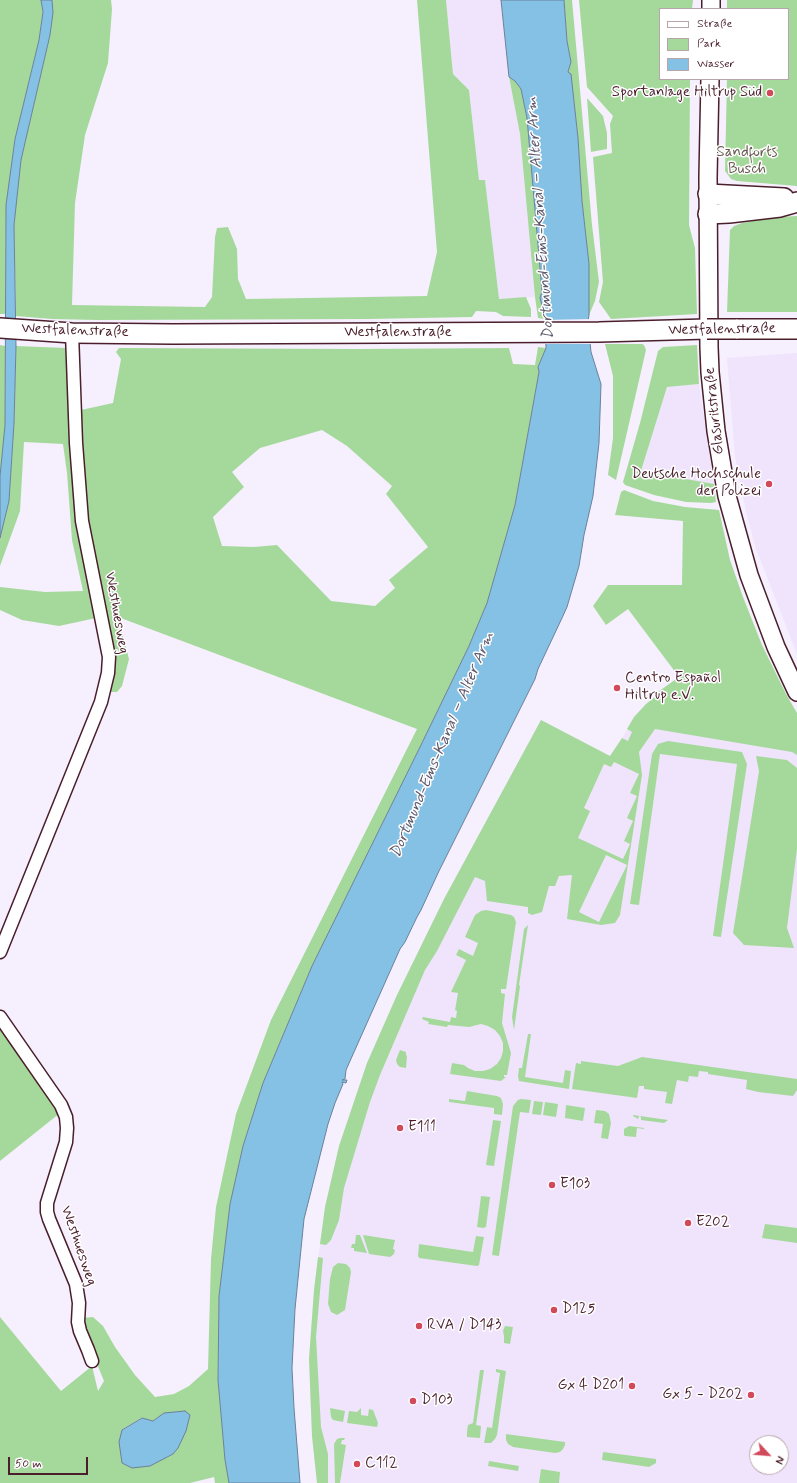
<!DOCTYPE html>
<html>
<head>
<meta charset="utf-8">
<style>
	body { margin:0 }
	#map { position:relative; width:797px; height:1483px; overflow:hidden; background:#f6effe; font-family:Mynerve,sans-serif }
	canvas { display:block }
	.legend { position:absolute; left:659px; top:8px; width:130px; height:72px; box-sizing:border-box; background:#fff; border:1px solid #b7a5aa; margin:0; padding:5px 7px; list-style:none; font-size:12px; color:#4a1f2b }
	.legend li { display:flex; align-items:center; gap:8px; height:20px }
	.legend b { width:20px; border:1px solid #b7a5aa }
	.north { position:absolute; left:749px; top:1435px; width:40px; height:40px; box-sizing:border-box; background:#fff; border:1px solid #b7a5aa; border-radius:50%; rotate:116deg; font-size:11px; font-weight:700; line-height:16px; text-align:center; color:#4a1f2b }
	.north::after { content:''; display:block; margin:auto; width:14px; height:18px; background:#d1495b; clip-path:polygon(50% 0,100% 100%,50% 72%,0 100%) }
	.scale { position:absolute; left:8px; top:1457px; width:80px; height:18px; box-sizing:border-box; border:2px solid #4a1f2b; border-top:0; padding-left:5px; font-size:12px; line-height:14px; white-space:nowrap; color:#4a1f2b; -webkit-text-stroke:3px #fff; paint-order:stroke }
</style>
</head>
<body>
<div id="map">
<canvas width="797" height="1483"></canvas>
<ul class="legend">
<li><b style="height:5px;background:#fff"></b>Straße</li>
<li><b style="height:11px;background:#a5d99b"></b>Park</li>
<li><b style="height:11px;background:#84c1e4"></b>Wasser</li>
</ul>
<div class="north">N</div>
<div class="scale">50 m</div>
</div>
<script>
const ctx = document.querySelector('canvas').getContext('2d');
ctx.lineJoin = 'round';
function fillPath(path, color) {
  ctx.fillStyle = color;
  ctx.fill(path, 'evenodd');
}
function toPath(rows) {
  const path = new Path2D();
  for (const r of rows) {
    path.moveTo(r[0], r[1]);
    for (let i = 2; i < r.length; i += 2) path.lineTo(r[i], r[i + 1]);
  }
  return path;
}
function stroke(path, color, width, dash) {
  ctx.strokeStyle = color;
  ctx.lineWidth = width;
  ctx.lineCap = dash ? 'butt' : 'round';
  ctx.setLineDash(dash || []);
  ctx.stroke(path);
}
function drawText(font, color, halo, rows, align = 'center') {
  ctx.font = font + ' Mynerve,sans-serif';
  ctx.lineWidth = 3;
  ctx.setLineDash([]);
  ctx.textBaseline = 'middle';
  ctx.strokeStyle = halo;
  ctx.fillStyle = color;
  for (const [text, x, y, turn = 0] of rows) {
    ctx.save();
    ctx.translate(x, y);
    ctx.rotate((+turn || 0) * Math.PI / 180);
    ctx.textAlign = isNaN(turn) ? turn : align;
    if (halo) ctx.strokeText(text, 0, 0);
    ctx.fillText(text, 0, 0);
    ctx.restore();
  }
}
fillPath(toPath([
	[446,0,501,0,509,77,520,134,535,297,499,299,485,180,479,181,469,90,453,74],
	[797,353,797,654,756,549,746,512,735,456,727,358],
	[699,384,714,484,641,472,667,387],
	[634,717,797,728,797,1483,317,1483,312,1436,309,1359,314,1290,325,1207,339,1146,367,1063,397,995,444,899,541,720,610,756,618,744,619,744],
	[757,1443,781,1443,781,1467,757,1467]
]), '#f0e4fd');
fillPath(toPath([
	[0,0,41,0,43,12,39,40,15,139,6,205,5,314,0,314],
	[52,0,111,0,112,9,108,63,85,135,75,203,72,305,205,307,212,297,215,237,217,228,228,227,237,249,238,279,246,299,427,296,437,252,417,0,446,0,453,74,469,90,479,180,485,180,499,299,526,297,531,309,531,317,503,316,496,312,476,311,472,317,368,319,97,320,52,319,16,316,14,224,21,160,50,35,53,13],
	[564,0,572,0,592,225,599,282,595,301,589,315,589,264,582,201,578,138,574,101,568,72,571,62,567,41],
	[579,0,693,0,692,9,660,9,660,79,690,79,689,225,695,248,697,314,611,319,599,302,603,282,593,157,612,153,610,124,613,116,587,87],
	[727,0,797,0,797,186,737,181,731,179,725,171,727,79,788,79,788,9,727,9],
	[509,77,515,81,521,89,527,118,542,291,540,298,545,319,538,318,535,297,520,134],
	[587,98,603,116,607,133,607,149,591,152],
	[797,216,797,312,727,312,730,230,734,226,742,223,778,217],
	[605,344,642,344,644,345,646,350,616,480,608,475,613,438,613,376],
	[0,345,5,346,5,425,0,476],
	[697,345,699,384,667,387,641,471,714,484,716,502,711,503,686,502,654,495,625,485,623,482,640,423,658,351,663,347],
	[16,346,67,348,71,442,79,538,96,618,59,626,22,620,0,610,0,587,45,592,83,591,72,540,67,473,63,444,24,442,20,511,0,566,0,538,9,501,14,423],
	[538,347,546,348,538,367,539,372,515,505,487,603,469,646,421,745,312,966,263,1083,243,1146,230,1204,219,1296,218,1380,225,1460,229,1483,215,1483,214,1477,190,1483,0,1483,0,1317,61,1391,92,1366,98,1391,104,1381,83,1330,82,1318,93,1317,103,1326,115,1347,135,1375,155,1397,174,1394,189,1386,208,1369,211,1259,216,1207,236,1114,271,1020,417,729,118,617,129,659,122,686,117,692,111,692,109,689,88,532,81,448,81,410,113,403,121,359,116,352,119,348,359,349,509,348,513,364,535,365],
	[322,430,347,446,392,486,386,494,428,547,389,580,395,588,375,606,331,601,277,545,254,547,222,546,213,517,244,487,232,472,260,448],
	[164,1413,173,1454,166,1458,123,1429,141,1418,153,1421],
	[624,490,653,501,685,507,719,510,730,560,743,597,762,645,786,694,797,713,797,755,792,752,655,729,639,752,642,775,620,915,615,923,601,925,567,919,572,875,559,876,555,886,549,886,542,912,532,915,528,913,528,907,487,901,485,881,475,877,437,951,425,970,380,1075,370,1102,344,1188,339,1220,331,1240,326,1245,320,1244,325,1207,339,1146,367,1063,397,995,444,899,541,720,610,756,622,738,628,741,632,732,627,729,634,717,646,704,656,696,655,694,679,677,628,609,606,625,593,606,608,585,682,585,683,521,615,515,621,492],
	[614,762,639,774,630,793,637,796,627,818,633,821,624,841,630,844,623,859,578,838,590,811,584,808,604,764,611,767],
	[606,855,627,865,599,922,579,912],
	[668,741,742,752,747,764,721,937,713,936,737,764,660,754,639,905,630,904,652,754,658,744],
	[756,756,787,760,797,768,797,849,787,928,794,948,744,945,733,933,759,771],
	[486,910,511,915,514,917,516,922,506,989,501,989,501,993,505,994,502,1023,511,1053,507,1075,504,1075,504,1077,506,1077,501,1081,450,1074,452,1063,464,1065,468,1068,475,1071,483,1071,490,1069,497,1064,501,1058,503,1051,503,1043,500,1036,495,1030,488,1026,481,1024,469,1027,448,1025,447,1027,428,1024,429,1022,422,1019,423,1017,450,1022,451,1017,456,1018,457,1011,455,1010,458,993,451,992,466,960,456,955,459,949,473,956,478,943,465,937,475,915,481,911],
	[528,925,519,985,520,986,514,1030,512,1017,524,929],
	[0,1025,60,1113,0,1161],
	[528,1034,531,1034,525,1077,563,1083,565,1070,571,1071,569,1089,519,1081,518,1076,519,1068,522,1068],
	[400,1050,406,1052,406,1055,407,1056,406,1068,400,1067,397,1064,396,1060],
	[642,1057,797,1079,797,1090,793,1096,758,1092,746,1089,747,1080,708,1074,708,1072,699,1071,698,1077,689,1076,688,1082,677,1080,672,1104,665,1103,667,1092,644,1089,644,1086,639,1086,637,1098,572,1089,576,1063,581,1064,581,1061,618,1066],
	[467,1091,497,1096,501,1098,503,1104,502,1115,494,1114,494,1108,449,1102,449,1099,465,1101],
	[521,1099,531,1100,529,1113,520,1112,499,1256,492,1255,513,1106,518,1100],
	[534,1101,543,1102,541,1115,532,1114],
	[545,1102,558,1104,556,1117,543,1115],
	[566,1105,585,1108,583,1121,565,1118],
	[596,1110,605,1111,609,1114,611,1123,608,1139,601,1138,603,1124,594,1123],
	[633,1115,668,1120,664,1123,641,1120,641,1117,639,1116,638,1119,633,1116],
	[493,1120,501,1121,494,1166,486,1165],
	[629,1126,644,1128,644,1129,637,1128,636,1137,625,1136,624,1135,624,1129],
	[481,1196,490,1197,486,1227,483,1228,477,1227],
	[765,1224,797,1228,797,1243,762,1238],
	[356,1235,360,1235,367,1253,354,1251,354,1248,351,1248,352,1244,355,1244],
	[363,1235,395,1240,393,1249,395,1250,394,1254,390,1257,369,1254],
	[476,1236,484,1237,479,1265,477,1266,419,1258,418,1256,419,1244,473,1252],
	[318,1257,323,1258,316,1337,321,1427,328,1454,328,1483,317,1483,312,1436,309,1359,314,1290],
	[338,1263,346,1264,350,1268,351,1272,345,1310,337,1315,331,1312,328,1304,330,1279,333,1267],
	[505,1326,513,1327,510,1344,504,1343,504,1336,503,1331],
	[496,1369,506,1371,497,1435,495,1439,491,1443,484,1443,487,1427,492,1428,500,1373,496,1372],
	[480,1370,484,1370,476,1425,481,1426,480,1438,467,1437,467,1432,468,1425,473,1423],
	[330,1408,345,1411,343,1422,333,1420,331,1417],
	[361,1408,361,1415,368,1416,369,1409,373,1410,378,1423,377,1427,347,1423,349,1411,357,1412],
	[506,1434,565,1442,565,1445,563,1449,560,1452,555,1453,513,1447,508,1444,506,1440],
	[340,1438,345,1438,344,1440,342,1440,341,1444,346,1445,340,1483,335,1483,334,1444,337,1439],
	[603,1452,656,1459,656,1463,649,1467,602,1460],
	[489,1461,519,1466,518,1471,488,1466],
	[541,1469,560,1472,559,1483,539,1483]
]), '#a5d99b');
const water = toPath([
	[41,0,52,0,53,13,50,35,21,160,14,225,16,346,14,423,9,501,0,538,0,476,5,425,6,205,15,139,39,40,43,12,41,0],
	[501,0,564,0,567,41,571,62,568,72,571,74,578,138,582,201,589,264,589,315,588,321,591,352,601,384,599,443,593,496,584,535,579,566,567,607,562,618,538,669,535,679,439,871,421,910,417,917,405,942,400,949,346,1070,345,1079,342,1080,347,1080,346,1083,342,1082,343,1084,335,1103,328,1124,304,1219,295,1309,292,1368,294,1408,300,1483,229,1483,225,1460,218,1380,219,1296,230,1204,243,1146,263,1083,312,966,421,745,469,646,487,603,515,505,539,372,538,367,546,348,545,317,540,298,542,291,527,118,521,89,515,81,509,77,501,0],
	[185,1411,190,1415,186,1431,178,1448,173,1454,150,1466,132,1468,122,1463,119,1442,122,1430,142,1418,153,1421,164,1413,185,1411]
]);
fillPath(water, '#84c1e4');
stroke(water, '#6d809a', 1);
fillPath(toPath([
	[591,319,590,322,592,344,544,344,543,320]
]), '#f6effe');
const street = toPath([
	[0,952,101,702,108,673,109,657,82,521,76,443,72,333],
	[0,1017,61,1105,66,1117,67,1128,66,1142,47,1203,47,1212,49,1219,76,1284,79,1303,78,1322,80,1331,88,1350,92,1361]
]);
const secondary = toPath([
	[711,9,711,0],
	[710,79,708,177,709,347,710,372,716,431,727,496,749,575,776,647,797,692]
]);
const primary = toPath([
	[708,194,784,198],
	[708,214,729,213,780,207,797,202],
	[0,328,72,333,173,334,599,332,707,329],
	[736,329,797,329]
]);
stroke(street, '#4a1f2b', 15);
stroke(secondary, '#4a1f2b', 20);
stroke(primary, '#4a1f2b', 22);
stroke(street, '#fff', 12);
stroke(secondary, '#fff', 17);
stroke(primary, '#fff', 19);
const primaryBridge = toPath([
	[707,329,736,329]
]);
stroke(primaryBridge, '#4a1f2b', 22, []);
stroke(primaryBridge, '#fff', 19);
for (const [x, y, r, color] of [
	[770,93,4,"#d1495b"],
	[769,484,4,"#d1495b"],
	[617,688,4,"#d1495b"],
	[400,1128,4,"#d1495b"],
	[552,1185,4,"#d1495b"],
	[688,1223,4,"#d1495b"],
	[554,1310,4,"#d1495b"],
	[419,1326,4,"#d1495b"],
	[632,1386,4,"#d1495b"],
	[751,1395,4,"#d1495b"],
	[413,1401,4,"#d1495b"],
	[357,1464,4,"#d1495b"]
]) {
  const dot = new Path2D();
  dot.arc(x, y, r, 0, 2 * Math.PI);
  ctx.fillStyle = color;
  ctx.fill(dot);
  stroke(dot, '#fff', 1.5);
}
drawText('15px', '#4a1f2b', '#fff', [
	["Sportanlage Hiltrup Süd",762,93,"right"],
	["Deutsche Hochschule",761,475,"right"],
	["der Polizei",761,492,"right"],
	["Centro Español",625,679],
	["Hiltrup e.V.",625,696],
	["E111",408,1128],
	["E103",560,1185],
	["E202",696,1223],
	["D125",562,1310],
	["RVA / D143",427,1326],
	["Gx 4 D201",624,1386,"right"],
	["Gx 5 - D202",743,1395,"right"],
	["D103",421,1401],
	["C112",365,1464]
], 'left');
drawText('15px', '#65574d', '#fff', [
	["Sandforts",747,153],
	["Busch",747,170]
]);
drawText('15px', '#4a1f2b', '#fff', [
	["Westfalenstraße",722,330,-1],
	["Westfalenstraße",75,331,2],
	["Westfalenstraße",398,333],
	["Glasuritstraße",715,411,-96],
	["Westhuesweg",116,613,80],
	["Westhuesweg",78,1246,71]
]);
drawText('italic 16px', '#5e586c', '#fff', [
	["Dortmund-Ems-Kanal – Alter Arm",541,218,-94],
	["Dortmund-Ems-Kanal – Alter Arm",443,745,-67]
]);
</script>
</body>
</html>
